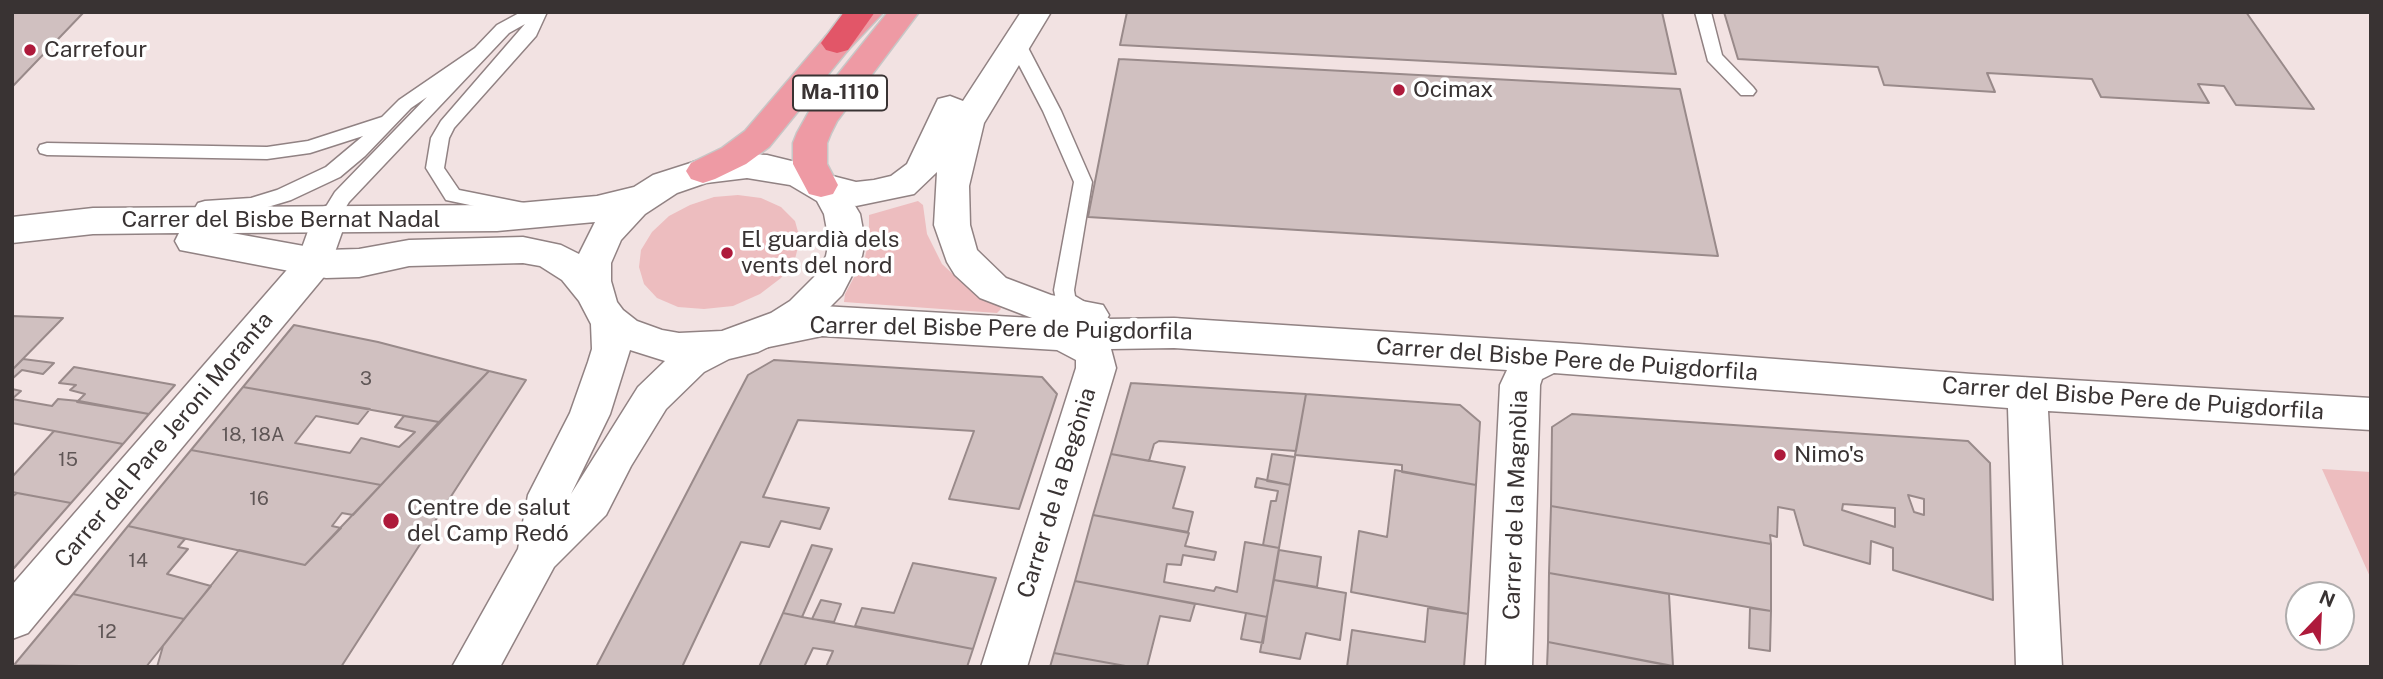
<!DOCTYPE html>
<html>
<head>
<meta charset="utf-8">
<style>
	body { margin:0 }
	#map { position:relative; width:2383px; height:679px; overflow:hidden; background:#f2e2e2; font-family:"Public Sans",sans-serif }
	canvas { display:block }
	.frame { position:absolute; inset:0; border:14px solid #393333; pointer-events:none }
	.north { position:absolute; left:2285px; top:581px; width:70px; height:70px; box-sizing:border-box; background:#fff; border:2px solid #b0adad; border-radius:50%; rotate:23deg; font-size:19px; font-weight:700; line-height:28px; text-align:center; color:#393333 }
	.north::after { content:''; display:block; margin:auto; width:24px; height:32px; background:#ae1a3b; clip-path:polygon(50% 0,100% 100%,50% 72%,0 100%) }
</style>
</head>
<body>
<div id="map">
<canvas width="2383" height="679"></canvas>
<div class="frame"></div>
<div class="north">N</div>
</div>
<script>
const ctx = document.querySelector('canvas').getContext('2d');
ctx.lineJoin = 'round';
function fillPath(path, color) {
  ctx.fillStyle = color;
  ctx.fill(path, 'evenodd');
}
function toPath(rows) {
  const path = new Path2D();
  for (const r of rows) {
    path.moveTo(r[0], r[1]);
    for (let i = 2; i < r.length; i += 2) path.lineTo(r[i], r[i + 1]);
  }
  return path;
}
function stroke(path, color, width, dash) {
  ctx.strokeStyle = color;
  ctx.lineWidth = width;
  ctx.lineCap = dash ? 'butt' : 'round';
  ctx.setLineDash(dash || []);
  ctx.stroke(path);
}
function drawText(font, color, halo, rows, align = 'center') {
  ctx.font = font + ' "Public Sans",sans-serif';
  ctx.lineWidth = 7;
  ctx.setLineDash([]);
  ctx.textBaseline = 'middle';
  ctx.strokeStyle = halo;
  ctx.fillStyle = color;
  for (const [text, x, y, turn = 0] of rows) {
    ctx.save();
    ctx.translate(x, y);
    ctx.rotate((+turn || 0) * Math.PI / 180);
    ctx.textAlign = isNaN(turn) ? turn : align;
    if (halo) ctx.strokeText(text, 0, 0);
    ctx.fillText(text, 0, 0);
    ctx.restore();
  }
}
fillPath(toPath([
	[738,195,761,198,781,207,795,221,800,239,795,259,781,278,760,294,733,306,704,309,678,307,657,298,644,284,639,267,641,250,652,232,669,216,690,205,714,197],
	[918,201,923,205,927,234,942,264,969,289,999,305,1001,309,997,313,844,302,845,294,865,257,869,241,869,215],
	[2322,469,2371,472,2371,579]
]), '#edbdbf');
const building = toPath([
	[12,12,84,12,12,87,12,12],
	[1127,12,1662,12,1676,74,1120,45,1127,12],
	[1724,12,2246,12,2314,109,2236,105,2224,86,2198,84,2209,103,2101,97,2092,79,1987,73,1995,92,1884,85,1878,67,1738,59,1724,12],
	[1119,59,1680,89,1718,256,1088,217,1119,59],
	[12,316,63,318,12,370,12,316],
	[294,325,378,342,489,371,439,422,243,387,294,325],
	[23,359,54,363,43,374,22,370,12,379,12,370,23,359],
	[774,360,1042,377,1057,394,1019,509,949,499,974,431,798,420,763,497,829,508,820,529,781,521,769,547,741,542,682,667,596,667,748,375,774,360],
	[74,367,175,385,149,414,77,402,85,394,70,390,76,385,59,383,74,367],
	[489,371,526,380,341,667,157,667,163,646,239,550,305,565,489,371],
	[1131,383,1306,394,1296,451,1159,441,1154,444,1149,461,1111,454,1131,383],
	[243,387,370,409,358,424,316,416,295,443,350,453,361,438,399,447,415,432,395,427,404,416,439,422,381,485,191,450,243,387],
	[12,389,21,391,12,399,52,406,58,399,79,401,149,414,123,444,12,423,12,389],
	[1306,394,1460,405,1480,422,1476,485,1402,472,1402,465,1295,455,1306,394],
	[1572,414,1968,441,1990,463,1993,600,1893,570,1893,548,1871,541,1870,564,1804,545,1794,510,1778,507,1777,537,1770,535,1771,544,1551,506,1552,427,1572,414],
	[1908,495,1924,499,1924,515,1914,512,1908,495],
	[1843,504,1895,508,1895,527,1842,510,1843,504],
	[54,431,123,444,71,503,12,492,12,477,54,431],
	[191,450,381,485,353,515,342,513,332,526,341,528,305,565,128,526,191,450],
	[1111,454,1185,467,1173,508,1193,512,1188,532,1093,515,1111,454],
	[1272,454,1295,457,1290,485,1267,481,1272,454],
	[1395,470,1476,485,1468,614,1351,592,1359,531,1387,537,1395,470],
	[1257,478,1290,485,1279,548,1263,545,1271,501,1276,501,1278,491,1255,487,1257,478],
	[17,493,71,503,14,568,12,568,12,497,17,493],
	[1551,506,1771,544,1771,611,1549,573,1551,506],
	[1093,515,1189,533,1185,546,1216,552,1214,560,1183,555,1181,565,1167,564,1164,582,1214,591,1216,587,1237,592,1245,542,1279,548,1267,617,1075,581,1093,515],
	[128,526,185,539,178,547,188,549,167,574,211,586,184,619,73,594,128,526],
	[812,545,832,549,802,617,783,613,812,545],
	[1279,550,1321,557,1317,587,1274,580,1279,550],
	[913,563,996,578,973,649,855,626,862,608,894,613,913,563],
	[1549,573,1669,594,1673,666,1548,642,1549,573],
	[1274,580,1346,593,1340,640,1306,633,1300,659,1260,652,1274,580],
	[1075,581,1195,604,1190,621,1160,616,1147,667,1131,667,1054,653,1075,581],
	[73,594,184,619,146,667,14,665,73,594],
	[821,600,841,604,834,622,812,619,821,600],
	[1428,608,1468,614,1464,667,1347,667,1352,630,1425,642,1428,608],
	[1750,608,1771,611,1770,651,1749,648,1750,608],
	[783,613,802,617,973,649,967,667,826,667,833,651,813,648,804,667,759,667,783,613],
	[1246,613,1267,617,1263,643,1241,639,1246,613],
	[1548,642,1666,665,1666,667,1547,667,1548,642],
	[1054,653,1131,667,1050,667,1054,653]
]);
fillPath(building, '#d0c0c0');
stroke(building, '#998a8a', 2);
const lane = toPath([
	[521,12,547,12,536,36,454,128,449,138,444,168,459,190,529,204,532,209,529,214,522,216,446,200,426,168,431,138,441,121,525,24,509,33,349,202,336,223,329,225,322,223,319,218,335,192,427,97,411,108,365,156,340,177,291,200,251,212,205,215,198,213,195,208,198,203,205,201,251,198,277,190,326,167,363,136,310,153,267,159,47,155,40,153,38,149,40,145,47,143,267,147,308,141,382,117,399,100,475,48,497,25,521,12],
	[1695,12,1711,12,1722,55,1753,87,1756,91,1753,95,1741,95,1708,61,1695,12],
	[1016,37,1025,42,1061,111,1092,182,1074,290,1075,296,1095,308,1098,314,1095,320,1088,322,1059,305,1056,300,1054,290,1074,182,1043,111,1007,42,1016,37]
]);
const street = toPath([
	[1021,12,1051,12,984,123,969,186,970,225,977,250,1006,278,1051,295,1103,305,1109,315,1107,319,1174,318,1579,344,1972,374,2371,398,2371,430,2048,411,2062,667,2016,667,2008,408,1554,373,1542,379,1540,385,1532,667,1486,667,1500,385,1507,370,1174,348,1111,349,1116,368,1027,667,981,667,1076,368,1076,360,1057,350,822,336,764,348,750,343,745,333,750,323,822,306,1032,318,980,298,955,275,947,262,934,225,937,172,914,194,856,206,809,194,804,185,809,176,821,173,856,182,874,180,891,176,907,164,938,99,950,96,963,101,1021,12],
	[329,205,342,209,347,218,328,272,28,633,12,639,12,585,299,256,316,209,329,205]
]);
const secondary = toPath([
	[747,154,767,155,812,166,833,176,842,184,860,214,865,241,862,256,842,295,816,321,797,333,758,352,729,359,704,372,666,409,631,466,606,515,554,567,500,667,452,667,518,549,528,495,570,413,588,362,592,349,591,324,579,301,562,280,540,266,523,263,409,266,359,277,326,278,180,250,175,241,179,233,93,234,12,243,12,217,93,208,497,205,597,196,634,187,653,175,703,159,747,154],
	[747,178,790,185,817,201,824,214,829,241,826,256,815,276,790,301,771,313,722,331,679,333,662,330,637,321,623,310,617,302,611,281,611,263,621,240,645,214,677,193,706,183,747,178],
	[595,222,579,254,561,245,523,237,409,240,359,249,326,250,232,233,497,231,595,222],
	[630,350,665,361,638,387,571,494,610,414,630,350]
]);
const primary = toPath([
	[851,12,882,14,848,50,769,147,746,164,715,179,703,183,691,179,686,171,691,163,722,148,745,131,826,36,851,12],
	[888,12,919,12,837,121,831,133,827,143,827,164,838,185,833,194,821,197,809,194,793,164,793,143,797,133,811,108,888,12]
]);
const highway = toPath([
	[844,12,875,12,848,50,837,53,826,50,821,43,844,12]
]);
stroke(lane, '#918283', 3);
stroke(street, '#918283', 3);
stroke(secondary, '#918283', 3);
stroke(primary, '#c8c6c6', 3);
stroke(highway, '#c8c6c6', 3);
fillPath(lane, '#fff');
fillPath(street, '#fff');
fillPath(secondary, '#fff');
fillPath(primary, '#ee9aa4');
fillPath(highway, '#e25668');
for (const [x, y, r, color] of [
	[30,50,7,"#ae1a3b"],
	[1399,90,7,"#ae1a3b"],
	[727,253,7,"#ae1a3b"],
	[1780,455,7,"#ae1a3b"],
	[391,521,9,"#ae1a3b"]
]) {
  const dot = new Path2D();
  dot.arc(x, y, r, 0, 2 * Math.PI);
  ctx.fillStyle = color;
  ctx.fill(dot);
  stroke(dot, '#fff', 2.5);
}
drawText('19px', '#5f5656', null, [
	["3",366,379],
	["18, 18A",253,435],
	["15",68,460],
	["16",259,499],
	["14",138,561],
	["12",107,632]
]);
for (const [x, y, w] of [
	[840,93,94]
]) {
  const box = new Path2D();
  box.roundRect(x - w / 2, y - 17.5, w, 35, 5);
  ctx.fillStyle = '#fff';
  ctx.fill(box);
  stroke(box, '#393333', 2);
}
drawText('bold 21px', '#393333', null, [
	["Ma-1110",840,93]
]);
drawText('23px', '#393333', '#fff', [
	["Carrefour",44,50],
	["Ocimax",1413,90],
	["El guardià dels",741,240],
	["vents del nord",741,266],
	["Nimo's",1794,455],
	["Centre de salut",407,508],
	["del Camp Redó",407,534]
], 'left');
drawText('23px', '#393333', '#fff', [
	["Carrer del Bisbe Bernat Nadal",281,220],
	["Carrer del Bisbe Pere de Puigdorfila",1001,329,1],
	["Carrer del Bisbe Pere de Puigdorfila",1567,360,4],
	["Carrer del Bisbe Pere de Puigdorfila",2133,399,4],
	["Carrer del Pare Jeroni Moranta",164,440,-50],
	["Carrer de la Begònia",1057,493,-73],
	["Carrer de la Magnòlia",1516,505,-88]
]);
</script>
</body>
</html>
